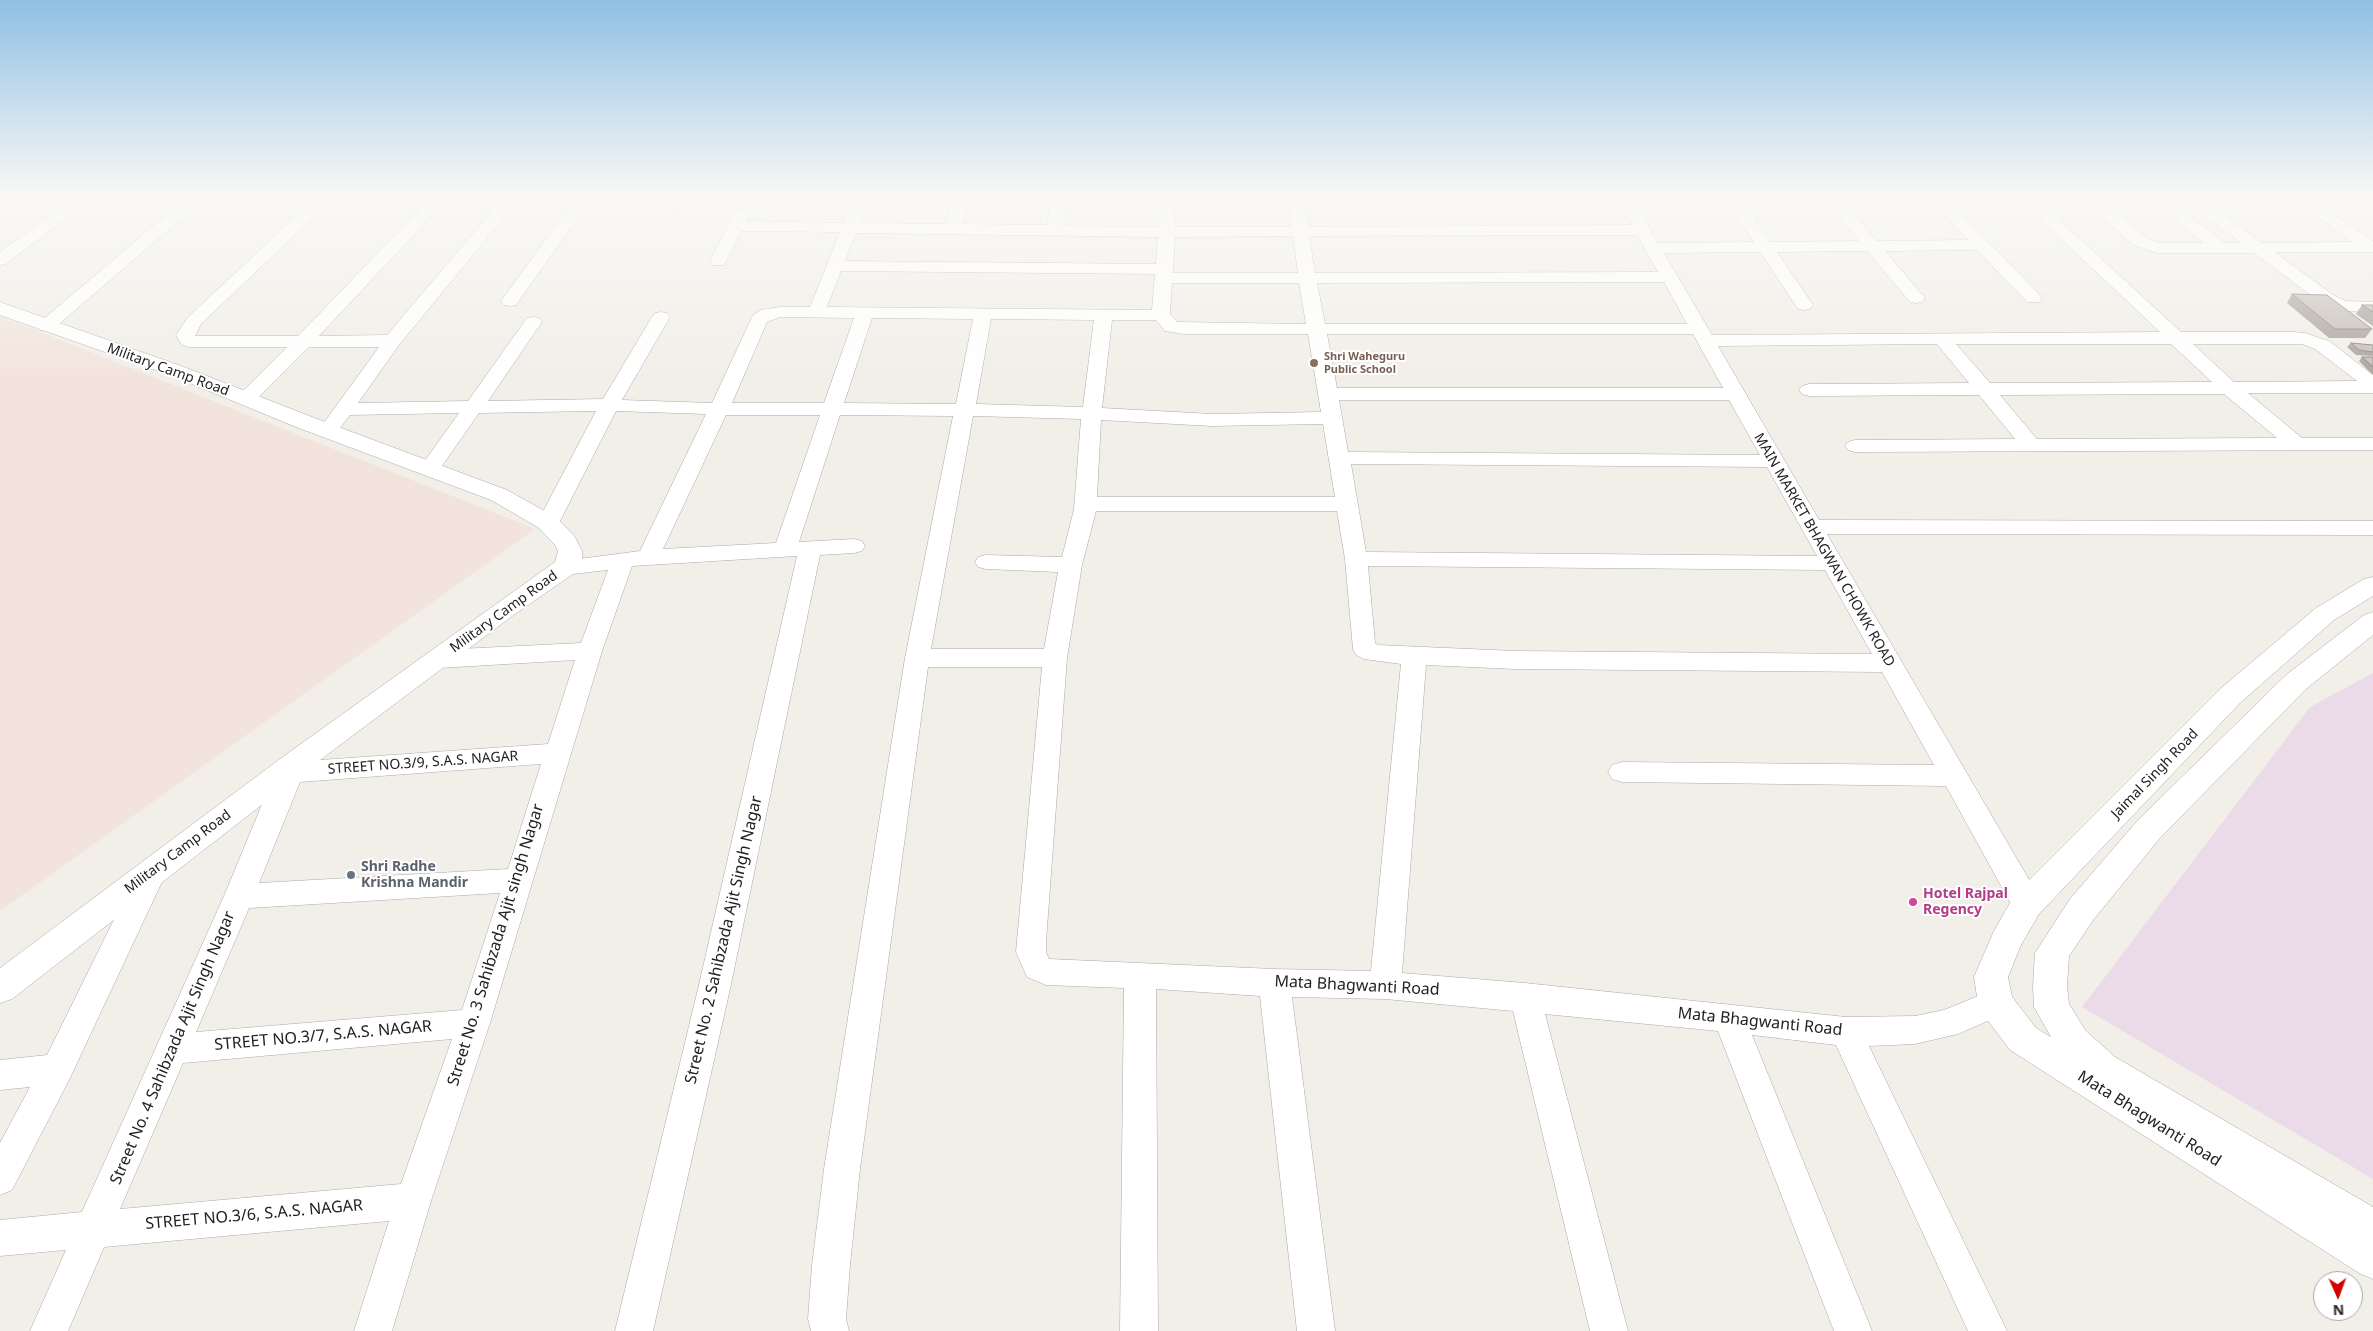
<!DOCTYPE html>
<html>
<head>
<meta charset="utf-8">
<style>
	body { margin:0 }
	#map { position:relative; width:2373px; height:1331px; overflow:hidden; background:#f2efe9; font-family:"Noto Sans",sans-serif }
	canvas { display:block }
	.north { position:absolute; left:2313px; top:1271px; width:50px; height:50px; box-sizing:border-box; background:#fff; border:1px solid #a7a7a7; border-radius:50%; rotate:178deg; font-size:14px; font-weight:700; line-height:20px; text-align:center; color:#222 }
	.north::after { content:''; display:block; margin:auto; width:18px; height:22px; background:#d40000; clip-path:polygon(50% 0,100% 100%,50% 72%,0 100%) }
</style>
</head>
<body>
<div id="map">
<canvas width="2373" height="1331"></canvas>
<div class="north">N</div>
</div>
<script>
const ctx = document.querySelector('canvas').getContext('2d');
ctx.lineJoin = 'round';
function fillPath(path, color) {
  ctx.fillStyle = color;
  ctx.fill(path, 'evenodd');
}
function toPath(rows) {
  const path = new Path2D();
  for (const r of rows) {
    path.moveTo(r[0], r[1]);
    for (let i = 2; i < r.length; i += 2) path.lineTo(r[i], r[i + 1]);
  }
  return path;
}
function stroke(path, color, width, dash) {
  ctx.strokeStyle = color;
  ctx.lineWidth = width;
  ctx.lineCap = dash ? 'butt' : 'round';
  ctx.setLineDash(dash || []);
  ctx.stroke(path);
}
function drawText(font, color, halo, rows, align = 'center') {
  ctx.font = font + ' "Noto Sans",sans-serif';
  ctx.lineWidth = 4;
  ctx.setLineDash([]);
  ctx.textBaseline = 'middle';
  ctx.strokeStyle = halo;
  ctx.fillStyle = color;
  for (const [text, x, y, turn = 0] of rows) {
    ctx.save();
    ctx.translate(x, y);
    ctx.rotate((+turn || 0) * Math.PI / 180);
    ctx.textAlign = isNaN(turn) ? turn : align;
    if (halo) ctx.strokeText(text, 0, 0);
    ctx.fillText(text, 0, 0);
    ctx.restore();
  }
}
fillPath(toPath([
	[2373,673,2373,1179,2082,1007,2310,707]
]), '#ebdbe8');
fillPath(toPath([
	[0,316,535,529,0,911]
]), '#f3e3dd');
const minor = toPath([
	[79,194,97,194,6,264,0,265,0,252,79,194],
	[191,194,209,194,204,199,314,199,323,194,329,196,331,199,429,199,435,194,445,195,446,199,502,199,506,194,520,194,519,199,575,199,579,194,595,194,591,199,669,199,727,194,756,194,758,197,756,200,750,202,669,209,584,209,516,305,510,306,504,305,501,301,568,209,511,209,399,345,358,403,468,401,527,318,533,317,539,318,542,322,488,401,603,399,652,317,655,313,661,312,667,313,670,317,622,400,712,403,753,315,761,310,780,307,810,307,840,232,741,231,724,265,712,265,710,261,735,212,737,209,749,209,751,212,746,221,844,223,855,194,871,194,860,223,946,224,954,194,970,194,962,224,1047,225,1052,194,1068,194,1063,226,1159,227,1157,194,1173,194,1175,227,1292,227,1287,194,1303,194,1308,227,1632,225,1614,194,1630,194,1658,243,1754,242,1722,194,1738,194,1770,242,1859,241,1820,194,1837,194,1877,241,1968,240,1924,194,1941,194,2039,294,2042,298,2039,302,2027,302,1977,250,1885,251,1925,298,1922,302,1916,303,1910,302,1867,251,1777,252,1813,305,1810,309,1804,310,1798,309,1760,252,1664,253,1712,335,2160,332,2013,194,2031,194,2181,332,2293,332,2305,333,2329,341,2373,375,2373,393,2248,393,2302,438,2373,438,2373,450,1855,452,1848,450,1845,446,1848,442,1855,440,2015,439,1979,395,1809,396,1802,394,1799,390,1802,386,1809,384,1969,383,1937,344,1718,346,1819,520,2373,521,2373,535,1827,534,2038,895,2042,904,2038,913,2027,916,2016,913,1946,786,1622,782,1612,779,1608,772,1612,765,1622,762,1934,765,1882,672,1515,669,1426,665,1402,973,1525,983,1846,1017,1915,1016,1944,1010,1995,989,2006,993,2011,1003,2006,1013,1958,1034,1915,1044,1869,1046,2007,1331,1968,1331,1836,1045,1752,1035,1872,1331,1834,1331,1718,1031,1545,1014,1628,1331,1590,1331,1513,1011,1385,999,1292,997,1335,1331,1297,1331,1260,996,1156,989,1158,1331,1120,1331,1124,988,1046,985,1027,977,1016,952,1042,667,928,667,860,1169,850,1265,846,1319,849,1331,811,1331,808,1319,812,1265,824,1169,905,658,953,416,840,415,799,542,854,539,862,541,865,546,862,551,854,553,820,555,730,989,653,1331,615,1331,698,989,797,556,632,566,602,651,490,1023,431,1201,392,1331,354,1331,389,1221,104,1247,68,1331,30,1331,66,1250,0,1256,0,1220,82,1212,224,896,275,773,284,757,294,754,304,757,306,761,548,744,575,660,439,668,430,665,427,659,430,653,439,650,581,643,608,570,564,575,556,573,552,568,556,563,564,561,640,551,706,414,616,411,559,523,556,528,548,530,540,528,537,523,596,411,479,413,437,473,430,475,423,473,419,469,459,413,350,415,340,428,333,430,326,428,323,424,379,347,309,347,253,403,246,405,239,403,236,399,239,395,287,347,189,347,182,345,176,335,188,317,304,209,193,209,52,330,40,330,37,326,40,322,191,194],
	[322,209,420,209,298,336,195,336,201,324,322,209],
	[438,209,494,209,387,335,319,336,438,209],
	[856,233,1158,237,1156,264,845,261,856,233],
	[1637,235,1658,272,1315,273,1309,236,1637,235],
	[1293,236,1298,273,1173,273,1175,237,1293,236],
	[841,271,1155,274,1152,310,827,307,841,271],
	[1664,282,1687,324,1325,324,1317,283,1664,282],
	[1172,283,1299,283,1306,324,1177,322,1170,314,1172,283],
	[780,317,854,318,824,403,732,403,767,322,780,317],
	[872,318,973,319,956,404,844,403,872,318],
	[991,319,1094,320,1083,407,976,404,991,319],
	[1112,320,1156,320,1165,331,1184,334,1308,334,1321,412,1212,414,1102,408,1112,320],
	[1327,334,1693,334,1723,388,1337,388,1327,334],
	[1956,344,2171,344,2212,382,1990,383,1956,344],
	[2193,344,2302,344,2315,349,2357,381,2234,382,2193,344],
	[2224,394,2277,438,2037,439,2000,395,2224,394],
	[1339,400,1729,400,1760,455,1348,452,1339,400],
	[726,415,820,415,776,543,663,549,726,415],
	[973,416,1081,419,1074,509,1062,557,986,555,978,557,975,562,978,567,986,569,1058,572,1044,649,931,649,973,416],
	[1101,420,1212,426,1323,424,1335,497,1097,497,1101,420],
	[1351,464,1767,467,1817,556,1366,552,1351,464],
	[1096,511,1337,511,1345,559,1353,649,1356,655,1364,659,1401,664,1371,971,1274,969,1049,959,1046,952,1046,941,1067,658,1082,565,1096,511],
	[1368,566,1825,570,1872,654,1515,651,1378,645,1375,643,1368,566],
	[541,764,508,869,259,883,300,782,541,764],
	[500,893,462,1010,196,1032,249,908,500,893],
	[452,1039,401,1184,120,1209,183,1063,452,1039],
	[2078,194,2096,194,2145,237,2159,243,2204,243,2143,194,2161,194,2225,243,2241,243,2178,194,2196,194,2262,243,2353,242,2298,203,2300,200,2312,200,2373,241,2373,252,2275,252,2333,295,2346,301,2373,302,2373,312,2343,311,2321,303,2254,253,2157,253,2133,245,2078,194],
	[152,859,162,863,167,871,69,1080,12,1190,0,1195,0,1143,30,1087,0,1090,0,1060,47,1055,142,863,152,859]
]);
const tertiary = toPath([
	[0,302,184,367,312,417,507,490,557,518,575,537,582,551,582,560,573,574,515,614,304,772,12,999,0,1003,0,968,284,756,555,562,558,551,555,545,539,528,491,500,296,427,170,375,0,315,0,302],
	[2373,577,2373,596,2334,620,2240,703,2039,914,2021,945,2008,977,2012,997,2036,1028,2051,1037,2034,1007,2033,986,2035,953,2070,899,2138,820,2286,675,2364,615,2373,612,2373,635,2306,689,2160,838,2094,919,2069,956,2067,986,2069,1004,2086,1031,2115,1057,2373,1207,2373,1279,2359,1273,2010,1050,1983,1014,1978,1003,1974,977,1994,931,2015,894,2220,689,2316,608,2364,579,2373,577]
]);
stroke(minor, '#a9a9a9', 1);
stroke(tertiary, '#a9a9a9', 1);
fillPath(minor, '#fff');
fillPath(tertiary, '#fff');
fillPath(toPath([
	[2292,294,2372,329,2365,338,2329,338,2287,303],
	[2362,305,2373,305,2373,326,2356,314],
	[2351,343,2373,345,2373,356,2356,355,2347,347],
	[2362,357,2373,357,2373,374,2372,374,2359,361]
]), '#aba49e');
const building = toPath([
	[2292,294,2327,295,2372,329,2335,329,2292,294],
	[2362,305,2373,305,2373,312,2362,305],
	[2351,343,2373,345,2373,352,2359,350,2351,343],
	[2362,357,2373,357,2373,367,2362,357]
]);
fillPath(building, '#c7bfb8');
stroke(building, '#8b8681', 1);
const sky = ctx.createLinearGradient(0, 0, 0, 381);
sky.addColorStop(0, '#8fc0e4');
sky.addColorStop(0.51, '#f9f8f5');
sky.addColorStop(1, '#f9f8f500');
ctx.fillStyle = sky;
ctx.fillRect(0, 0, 2373, 381);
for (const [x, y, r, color] of [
	[1314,363,5,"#8d6e63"],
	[351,875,5,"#6b7280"],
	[1913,902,5,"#d1479c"]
]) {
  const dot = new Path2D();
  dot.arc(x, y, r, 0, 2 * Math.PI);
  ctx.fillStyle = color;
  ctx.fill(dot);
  stroke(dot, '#fff', 2);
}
drawText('bold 11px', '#785e54', '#fff', [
	["Shri Waheguru",1324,357],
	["Public School",1324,370]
], 'left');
drawText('14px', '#222', '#fff', [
	["Military Camp Road",168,370,20],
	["MAIN MARKET BHAGWAN CHOWK ROAD",1824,550,60],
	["Military Camp Road",504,612,-36],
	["STREET NO.3/9, S.A.S. NAGAR",423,763,-4],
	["Jaimal Singh Road",2155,774,-46],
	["Military Camp Road",178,852,-37]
]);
drawText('bold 14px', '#5b616d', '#fff', [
	["Shri Radhe",361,867],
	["Krishna Mandir",361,883]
], 'left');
drawText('bold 14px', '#b23c85', '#fff', [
	["Hotel Rajpal",1923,894],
	["Regency",1923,910]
], 'left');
drawText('16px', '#222', '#fff', [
	["Street No. 2 Sahibzada Ajit Singh Nagar",724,940,-77],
	["Street No. 3 Sahibzada Ajit singh Nagar",496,945,-73],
	["Mata Bhagwanti Road",1357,986,3],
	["Mata Bhagwanti Road",1760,1022,6],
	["STREET NO.3/7, S.A.S. NAGAR",323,1036,-5],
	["Street No. 4 Sahibzada Ajit Singh Nagar",173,1048,-67],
	["Mata Bhagwanti Road",2149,1119,32],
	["STREET NO.3/6, S.A.S. NAGAR",254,1215,-5]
]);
</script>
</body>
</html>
